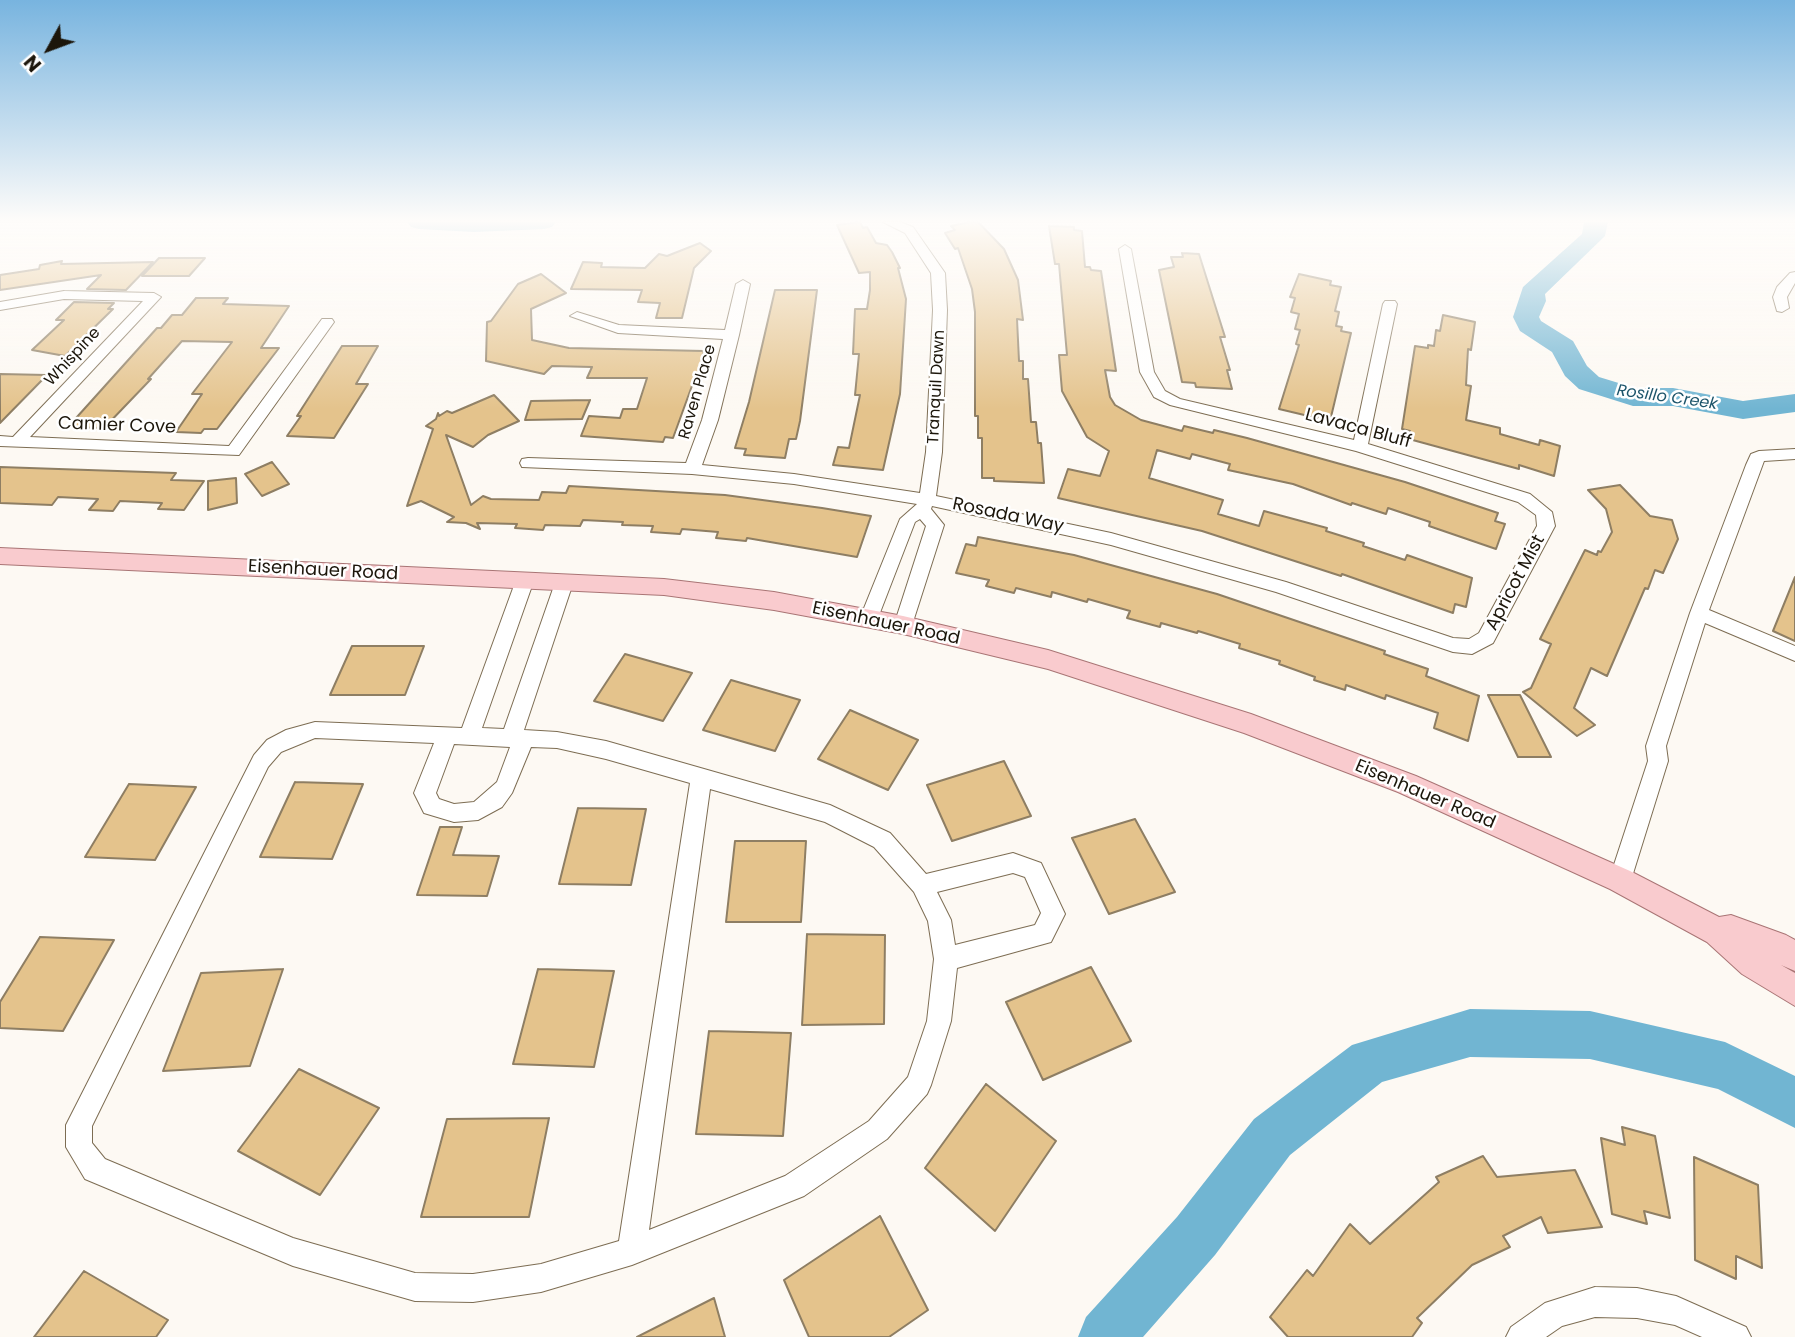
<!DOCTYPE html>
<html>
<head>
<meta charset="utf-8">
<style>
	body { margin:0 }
	#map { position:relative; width:1795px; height:1337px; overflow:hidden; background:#fdf9f3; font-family:Poppins,sans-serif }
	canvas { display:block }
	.north { position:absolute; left:14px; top:14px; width:70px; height:70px; -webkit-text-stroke:5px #fff; paint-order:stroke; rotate:229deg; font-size:19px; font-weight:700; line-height:28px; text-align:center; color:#1c160b }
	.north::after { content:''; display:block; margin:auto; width:24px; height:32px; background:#1c160b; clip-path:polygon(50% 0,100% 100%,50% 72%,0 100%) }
</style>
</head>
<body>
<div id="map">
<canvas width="1795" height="1337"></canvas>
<div class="north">N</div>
</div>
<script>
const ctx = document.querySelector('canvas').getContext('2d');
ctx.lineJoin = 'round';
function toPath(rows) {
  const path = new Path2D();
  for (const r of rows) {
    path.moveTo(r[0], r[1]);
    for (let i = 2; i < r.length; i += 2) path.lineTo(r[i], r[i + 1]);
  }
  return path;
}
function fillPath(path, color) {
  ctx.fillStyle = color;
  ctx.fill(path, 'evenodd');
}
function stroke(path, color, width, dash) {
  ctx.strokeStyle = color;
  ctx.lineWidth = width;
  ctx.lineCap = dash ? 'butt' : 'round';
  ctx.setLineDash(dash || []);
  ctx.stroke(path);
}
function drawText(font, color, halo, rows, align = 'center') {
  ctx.font = font + ' Poppins,sans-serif';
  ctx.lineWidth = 5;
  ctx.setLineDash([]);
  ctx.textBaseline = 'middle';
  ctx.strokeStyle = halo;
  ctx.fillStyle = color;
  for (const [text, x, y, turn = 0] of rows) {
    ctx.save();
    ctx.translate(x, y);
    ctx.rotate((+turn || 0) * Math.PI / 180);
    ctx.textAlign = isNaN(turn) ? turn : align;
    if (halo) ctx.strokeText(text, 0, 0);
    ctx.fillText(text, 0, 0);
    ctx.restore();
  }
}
fillPath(toPath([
	[407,222,556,222,552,227,544,229,474,232,419,229,411,227,407,222],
	[1584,222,1608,222,1605,236,1545,294,1546,301,1539,317,1541,321,1573,341,1587,366,1599,377,1635,388,1673,388,1743,401,1795,394,1795,412,1743,419,1673,406,1633,406,1579,389,1565,376,1552,352,1520,331,1513,317,1523,287,1582,234,1584,222],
	[1470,1009,1590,1011,1725,1042,1795,1076,1795,1128,1718,1089,1590,1059,1470,1057,1382,1082,1290,1155,1215,1255,1143,1337,1078,1337,1086,1317,1177,1217,1254,1119,1352,1045,1470,1009]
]), '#71b5d2');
const building = toPath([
	[860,222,863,228,867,227,876,243,887,245,892,252,900,268,898,268,906,299,900,394,883,470,833,465,838,447,849,448,860,395,855,395,859,354,853,354,855,309,867,309,870,290,870,272,859,273,837,225,860,222],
	[970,222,978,222,1004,249,1018,280,1023,320,1017,319,1019,361,1023,361,1023,379,1028,379,1031,422,1036,422,1038,443,1041,443,1044,483,994,481,994,478,982,478,982,438,978,438,978,416,975,416,975,312,972,289,958,248,955,249,945,233,955,230,951,226,970,222],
	[1049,226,1074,227,1074,230,1082,231,1085,267,1090,267,1091,270,1101,271,1116,371,1105,370,1110,397,1115,405,1141,420,1182,431,1184,426,1213,433,1214,430,1247,438,1405,482,1498,513,1495,521,1505,524,1496,549,1429,526,1430,522,1388,508,1386,514,1352,503,1351,505,1293,484,1228,470,1230,464,1192,454,1190,459,1157,450,1149,478,1223,500,1218,514,1259,526,1264,511,1301,521,1327,528,1326,531,1364,543,1363,546,1405,560,1407,555,1472,578,1466,607,1455,604,1453,613,1342,574,1341,576,1202,531,1058,498,1068,469,1100,476,1109,451,1087,437,1062,391,1059,355,1067,355,1059,264,1055,264,1049,226],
	[700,243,711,251,694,268,682,318,656,318,660,303,638,302,642,290,571,289,583,262,602,263,601,267,645,268,659,254,667,256,700,243],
	[1182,253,1199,254,1225,337,1220,337,1230,370,1227,370,1232,389,1196,387,1195,383,1182,382,1159,270,1174,267,1171,257,1183,257,1182,253],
	[159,258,205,258,189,276,142,276,159,258],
	[62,261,61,264,153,262,126,290,87,289,101,275,0,290,0,275,39,269,40,265,62,261],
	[541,274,566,293,531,309,532,340,569,348,704,351,697,383,693,383,673,438,665,437,663,442,581,436,589,416,620,418,623,409,637,409,647,378,587,378,592,367,552,366,544,374,486,361,487,322,491,321,518,284,541,274],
	[1299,274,1331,281,1330,285,1341,287,1335,311,1339,312,1336,326,1342,327,1341,331,1351,333,1331,417,1319,414,1317,418,1279,409,1299,345,1296,344,1300,330,1295,329,1299,314,1291,312,1295,298,1290,297,1299,274],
	[775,290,817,290,800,421,796,439,789,439,785,458,744,455,746,449,735,448,749,402,775,290],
	[196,298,228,298,223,304,289,306,261,348,279,348,217,429,204,429,201,433,176,432,202,394,192,394,232,342,182,341,148,379,151,379,104,428,68,427,157,328,161,328,172,315,182,315,196,298],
	[74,302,114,303,108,309,113,309,65,356,32,350,64,320,56,320,74,302],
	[1443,315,1475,322,1471,350,1468,349,1466,385,1471,386,1466,420,1500,428,1500,434,1539,445,1540,440,1560,446,1554,476,1519,465,1519,469,1409,439,1410,431,1402,429,1415,346,1428,348,1428,345,1434,346,1436,330,1440,331,1443,315],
	[342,346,378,346,356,384,368,384,334,438,287,436,301,416,297,416,342,346],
	[0,374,47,375,0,423,0,374],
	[494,395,519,421,488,435,473,447,446,435,471,505,483,496,491,499,539,500,542,492,566,493,569,486,725,495,822,508,871,516,857,557,747,538,746,541,716,538,718,532,682,529,680,534,651,532,653,526,622,525,623,522,583,520,580,526,545,525,543,530,515,528,517,524,477,523,480,529,466,523,447,522,454,517,421,501,407,506,433,429,426,426,436,419,438,413,439,416,447,411,452,413,494,395],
	[590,400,582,419,525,420,531,401,590,400],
	[272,462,289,484,262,496,245,474,272,462],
	[0,467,176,473,171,480,204,481,184,510,158,509,162,503,120,501,113,511,89,510,98,499,58,497,52,505,0,503,0,467],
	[236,478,237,503,208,510,208,481,236,478],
	[1620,485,1650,516,1672,520,1678,539,1663,573,1655,570,1648,589,1645,588,1607,676,1591,668,1574,708,1595,725,1577,736,1523,692,1531,688,1551,644,1540,639,1585,550,1597,555,1598,551,1601,552,1612,532,1606,509,1588,490,1620,485],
	[978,537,1074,555,1217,594,1385,651,1384,654,1428,669,1426,676,1479,696,1468,741,1434,728,1438,713,1386,695,1385,699,1346,685,1345,690,1314,680,1315,677,1279,664,1280,661,1239,648,1240,644,1198,631,1197,633,1161,623,1160,627,1127,618,1130,611,1088,599,1087,602,1052,592,1051,597,1016,588,1014,593,986,586,989,580,956,573,966,544,976,546,978,537],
	[1795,577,1795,641,1773,631,1795,577],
	[352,646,424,646,405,695,330,695,352,646],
	[625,654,692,673,663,721,594,701,625,654],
	[731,680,800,700,775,751,703,730,731,680],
	[1488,695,1520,695,1551,757,1518,757,1488,695],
	[850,710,918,740,888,790,818,759,850,710],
	[1004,761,1031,816,952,841,927,785,1004,761],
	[295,782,363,784,332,859,260,857,295,782],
	[129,784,196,787,155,860,85,857,129,784],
	[578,808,646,809,631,885,559,884,578,808],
	[1135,819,1175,892,1109,914,1072,838,1135,819],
	[440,827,462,827,453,855,499,856,487,896,417,895,440,827],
	[735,841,806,841,801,922,726,922,735,841],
	[807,934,885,935,884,1024,802,1025,807,934],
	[40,937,114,940,63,1031,0,1028,0,1002,40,937],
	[1091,967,1131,1041,1043,1080,1006,1002,1091,967],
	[283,969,250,1066,163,1071,201,973,283,969],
	[538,969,614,971,594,1067,513,1064,538,969],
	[709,1031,791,1033,783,1136,696,1134,709,1031],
	[299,1069,379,1108,320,1195,238,1151,299,1069],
	[986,1084,1056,1141,995,1231,925,1168,986,1084],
	[549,1118,529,1217,421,1217,447,1119,549,1118],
	[1622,1127,1655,1136,1670,1218,1644,1211,1647,1224,1612,1214,1601,1138,1625,1145,1622,1127],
	[1483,1156,1497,1177,1575,1170,1602,1227,1548,1233,1541,1217,1503,1236,1510,1247,1472,1265,1417,1318,1422,1323,1412,1337,1288,1337,1270,1317,1307,1270,1313,1276,1350,1224,1370,1244,1439,1182,1436,1177,1483,1156],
	[1694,1157,1758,1185,1762,1268,1736,1256,1736,1279,1695,1260,1694,1157],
	[880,1216,928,1310,889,1337,809,1337,784,1280,880,1216],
	[84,1271,168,1320,156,1337,34,1337,84,1271],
	[714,1298,725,1337,637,1337,714,1298]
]);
fillPath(building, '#e4c38c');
stroke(building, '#8e7e63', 2);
const minor = toPath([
	[883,222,900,222,913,227,945,273,947,310,942,452,936,496,1111,533,1286,582,1453,638,1469,639,1479,633,1537,526,1536,515,1518,502,1356,451,1170,405,1154,397,1140,372,1119,249,1125,245,1131,249,1154,372,1165,391,1180,399,1354,440,1383,304,1385,301,1395,301,1397,304,1368,444,1530,494,1552,512,1555,526,1493,643,1472,654,1453,652,1276,592,1111,545,932,506,931,509,944,525,912,625,910,630,903,632,896,630,894,625,926,526,920,519,915,522,876,623,862,623,860,618,900,519,917,504,794,484,692,474,522,467,520,463,522,459,528,458,686,463,702,420,723,339,618,333,570,316,577,312,619,325,725,330,736,284,743,280,750,284,739,335,718,420,702,465,794,474,920,493,926,452,933,310,931,273,905,233,883,222],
	[1795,272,1795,283,1787,297,1789,308,1782,312,1777,311,1773,297,1777,287,1790,273,1795,272],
	[64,291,154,293,161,297,30,437,229,446,322,319,332,319,334,322,239,455,0,446,0,436,13,437,143,301,64,299,0,310,0,302,64,291],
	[1795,449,1795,459,1764,461,1709,610,1795,646,1795,661,1705,623,1666,746,1668,761,1631,880,1628,887,1620,890,1612,887,1609,880,1648,761,1646,746,1690,613,1746,465,1751,454,1759,451,1795,449],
	[525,573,531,575,534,580,482,728,504,729,555,583,558,578,564,576,570,578,573,583,524,730,557,732,606,741,830,805,890,833,926,874,1013,853,1041,863,1065,914,1051,942,957,968,951,1021,931,1085,927,1094,887,1139,804,1196,632,1265,541,1292,473,1302,415,1301,293,1266,85,1179,66,1147,66,1125,254,755,267,740,286,730,315,722,462,728,516,580,519,575,525,573],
	[315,738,434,743,414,793,424,813,454,822,478,820,502,807,512,793,531,747,557,748,606,759,690,783,619,1241,541,1264,473,1274,415,1273,293,1238,105,1159,92,1143,92,1126,268,767,281,752,315,738],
	[454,744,510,747,497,782,474,802,454,804,439,799,436,793,454,744],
	[710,789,825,822,874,847,914,892,928,921,934,959,927,1021,908,1077,869,1121,785,1176,649,1230,710,789],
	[1013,873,1025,877,1041,913,1035,925,955,945,951,920,937,892,1013,873],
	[1595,1287,1637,1288,1676,1296,1746,1327,1751,1337,1702,1337,1675,1325,1637,1318,1595,1317,1562,1326,1546,1337,1506,1337,1511,1327,1545,1303,1595,1287]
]);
const major = toPath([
	[0,548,664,579,774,592,903,616,1048,650,1251,714,1416,776,1630,871,1719,917,1731,915,1786,935,1795,940,1795,971,1781,965,1795,973,1795,1006,1742,974,1707,942,1610,889,1398,792,1244,733,1048,669,903,634,774,610,664,595,0,564,0,548]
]);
stroke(minor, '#7d6d53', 2);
stroke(major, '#a97575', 2);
fillPath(minor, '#fff');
fillPath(major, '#f9cbce');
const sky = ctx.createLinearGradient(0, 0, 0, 409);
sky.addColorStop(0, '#78b4df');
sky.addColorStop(0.54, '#fefcfa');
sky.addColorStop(1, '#fefcfa00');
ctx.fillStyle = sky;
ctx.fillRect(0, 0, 1795, 409);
drawText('16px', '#1c160b', '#fff', [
	["Whispine",73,357,-47],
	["Tranquil Dawn",937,387,-87],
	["Raven Place",698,392,-74]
]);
drawText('italic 16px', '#1e556b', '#fff', [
	["Rosillo Creek",1667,398,8]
]);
drawText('18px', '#1c160b', '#fff', [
	["Camier Cove",117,426,2],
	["Lavaca Bluff",1358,429,15],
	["Rosada Way",1008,516,12],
	["Eisenhauer Road",323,571,3],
	["Apricot Mist",1516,583,-62],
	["Eisenhauer Road",886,624,12],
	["Eisenhauer Road",1425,795,23]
]);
</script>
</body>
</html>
